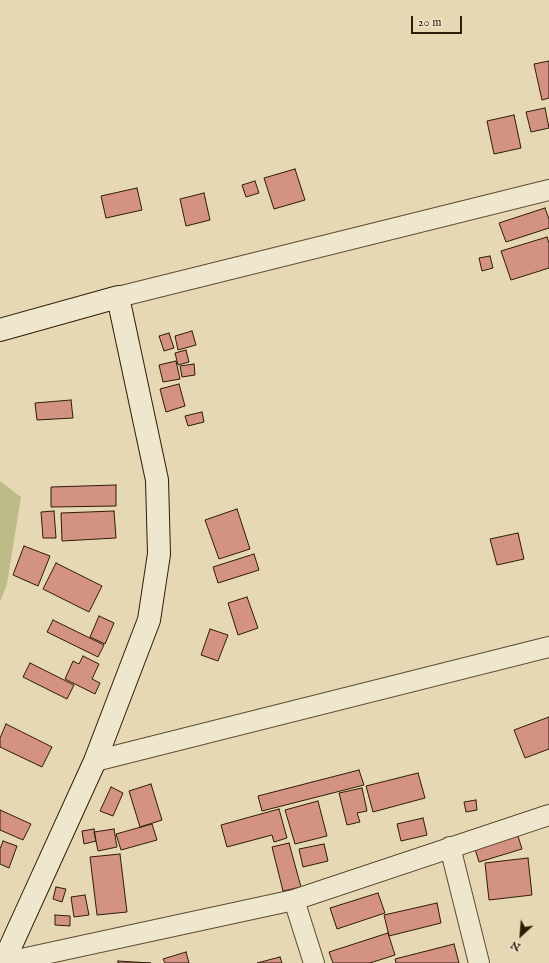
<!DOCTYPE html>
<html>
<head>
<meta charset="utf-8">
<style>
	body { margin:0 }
	#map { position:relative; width:549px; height:963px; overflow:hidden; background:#e7d8b4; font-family:"IM FELL English",serif }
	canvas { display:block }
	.north { position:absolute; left:501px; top:915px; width:40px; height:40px; -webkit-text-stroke:3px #efe6ce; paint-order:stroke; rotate:206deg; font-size:11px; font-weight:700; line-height:16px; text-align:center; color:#2d1c07 }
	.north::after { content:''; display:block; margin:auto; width:14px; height:18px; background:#2d1c07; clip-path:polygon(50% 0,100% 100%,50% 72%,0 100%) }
	.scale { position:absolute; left:411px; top:16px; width:51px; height:18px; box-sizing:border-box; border:2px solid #2d1c07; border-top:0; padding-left:5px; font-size:12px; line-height:14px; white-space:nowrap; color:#2d1c07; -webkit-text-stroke:3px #efe6ce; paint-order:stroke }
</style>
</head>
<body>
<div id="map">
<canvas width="549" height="963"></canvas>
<div class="north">N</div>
<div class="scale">20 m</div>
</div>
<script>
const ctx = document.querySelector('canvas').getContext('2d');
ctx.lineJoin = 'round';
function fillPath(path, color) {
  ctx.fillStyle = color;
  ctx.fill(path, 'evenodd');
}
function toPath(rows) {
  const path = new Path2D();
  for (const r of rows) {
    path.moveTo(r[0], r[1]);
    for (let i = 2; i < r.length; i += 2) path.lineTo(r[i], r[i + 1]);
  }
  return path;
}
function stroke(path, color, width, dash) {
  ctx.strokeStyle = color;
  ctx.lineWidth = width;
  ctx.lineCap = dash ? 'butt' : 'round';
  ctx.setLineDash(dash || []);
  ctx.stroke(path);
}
fillPath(toPath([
	[0,481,21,497,7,584,0,602]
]), '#bdbc88');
const building = toPath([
	[549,61,549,98,542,100,534,64,549,61],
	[545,108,549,128,531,132,526,112,545,108],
	[514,115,521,148,494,154,487,121,514,115],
	[295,169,305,200,274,209,264,178,295,169],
	[255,181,259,193,246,197,242,185,255,181],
	[137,188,142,210,106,218,101,196,137,188],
	[204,193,210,220,186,226,180,199,204,193],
	[545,208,549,219,549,228,506,242,499,223,545,208],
	[547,237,549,243,549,268,511,280,501,251,547,237],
	[490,256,493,268,482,271,479,258,490,256],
	[192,331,196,345,178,350,175,336,192,331],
	[169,333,174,348,164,351,159,336,169,333],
	[186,350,189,362,178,365,175,353,186,350],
	[176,361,180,379,163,382,159,365,176,361],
	[194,364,195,375,182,377,180,366,194,364],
	[179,384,185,406,166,412,160,389,179,384],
	[71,400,73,418,37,420,35,403,71,400],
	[202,412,204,422,188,426,185,416,202,412],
	[116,485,116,506,51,507,51,487,116,485],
	[237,509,250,549,219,559,205,520,237,509],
	[54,511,56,538,43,538,41,512,54,511],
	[114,511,116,538,62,541,61,513,114,511],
	[518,533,524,559,497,565,490,539,518,533],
	[24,546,50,556,38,586,13,575,24,546],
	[254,554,259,570,218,583,213,567,254,554],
	[56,563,102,586,89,612,43,589,56,563],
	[247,597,258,628,238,635,228,603,247,597],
	[99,616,114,623,105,644,90,637,99,616],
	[53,620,104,645,98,657,47,632,53,620],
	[210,629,228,635,218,661,201,655,210,629],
	[83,656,99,664,92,679,100,683,95,694,65,679,73,661,79,664,83,656],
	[30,663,74,685,67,699,23,677,30,663],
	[549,717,549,749,525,758,514,730,549,717],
	[6,724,52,747,42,767,0,747,0,738,6,724],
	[359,770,364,785,262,811,258,796,359,770],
	[418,773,425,798,373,812,366,786,418,773],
	[151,784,162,820,140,827,129,791,151,784],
	[111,787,123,793,113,816,100,811,111,787],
	[362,788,367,811,357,813,360,822,347,825,339,793,362,788],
	[476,800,477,810,466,812,464,802,476,800],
	[318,801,327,836,295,844,285,810,318,801],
	[279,809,287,838,274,842,272,835,227,847,221,825,279,809],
	[0,810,31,824,23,840,0,830,0,810],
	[423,818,427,835,401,841,397,824,423,818],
	[152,824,157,840,121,850,116,834,152,824],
	[94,829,96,841,84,844,82,831,94,829],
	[114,829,117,847,98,851,94,832,114,829],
	[518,836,522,849,479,862,475,849,518,836],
	[3,841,17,846,9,868,0,864,0,849,3,841],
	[289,843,301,887,283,891,272,847,289,843],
	[324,844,328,861,303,867,299,849,324,844],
	[120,854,127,912,97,915,90,857,120,854],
	[528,858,532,895,489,900,485,863,528,858],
	[56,887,66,889,62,902,53,899,56,887],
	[378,893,385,913,337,929,330,908,378,893],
	[85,895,89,915,74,917,71,897,85,895],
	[437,903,441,923,389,936,384,915,437,903],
	[55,915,70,916,70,926,55,925,55,915],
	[388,933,395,955,370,963,333,963,329,952,388,933],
	[454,944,459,963,396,963,395,959,454,944],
	[186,952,189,963,165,963,163,959,186,952],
	[280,957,282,963,257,963,280,957],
	[118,961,151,963,118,963,118,961]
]);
fillPath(building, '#d49283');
stroke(building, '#2d1c07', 1);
const street = toPath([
	[118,297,549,190],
	[95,761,549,647],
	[450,847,479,963],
	[294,900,314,963],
	[3,963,294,900,549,815]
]);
const secondary = toPath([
	[0,330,118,297,157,480,159,554,149,620,95,761,3,963]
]);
stroke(street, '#5c4b32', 22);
stroke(secondary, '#2d1c07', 24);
stroke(street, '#efe6ce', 20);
stroke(secondary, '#efe6ce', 22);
</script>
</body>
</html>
